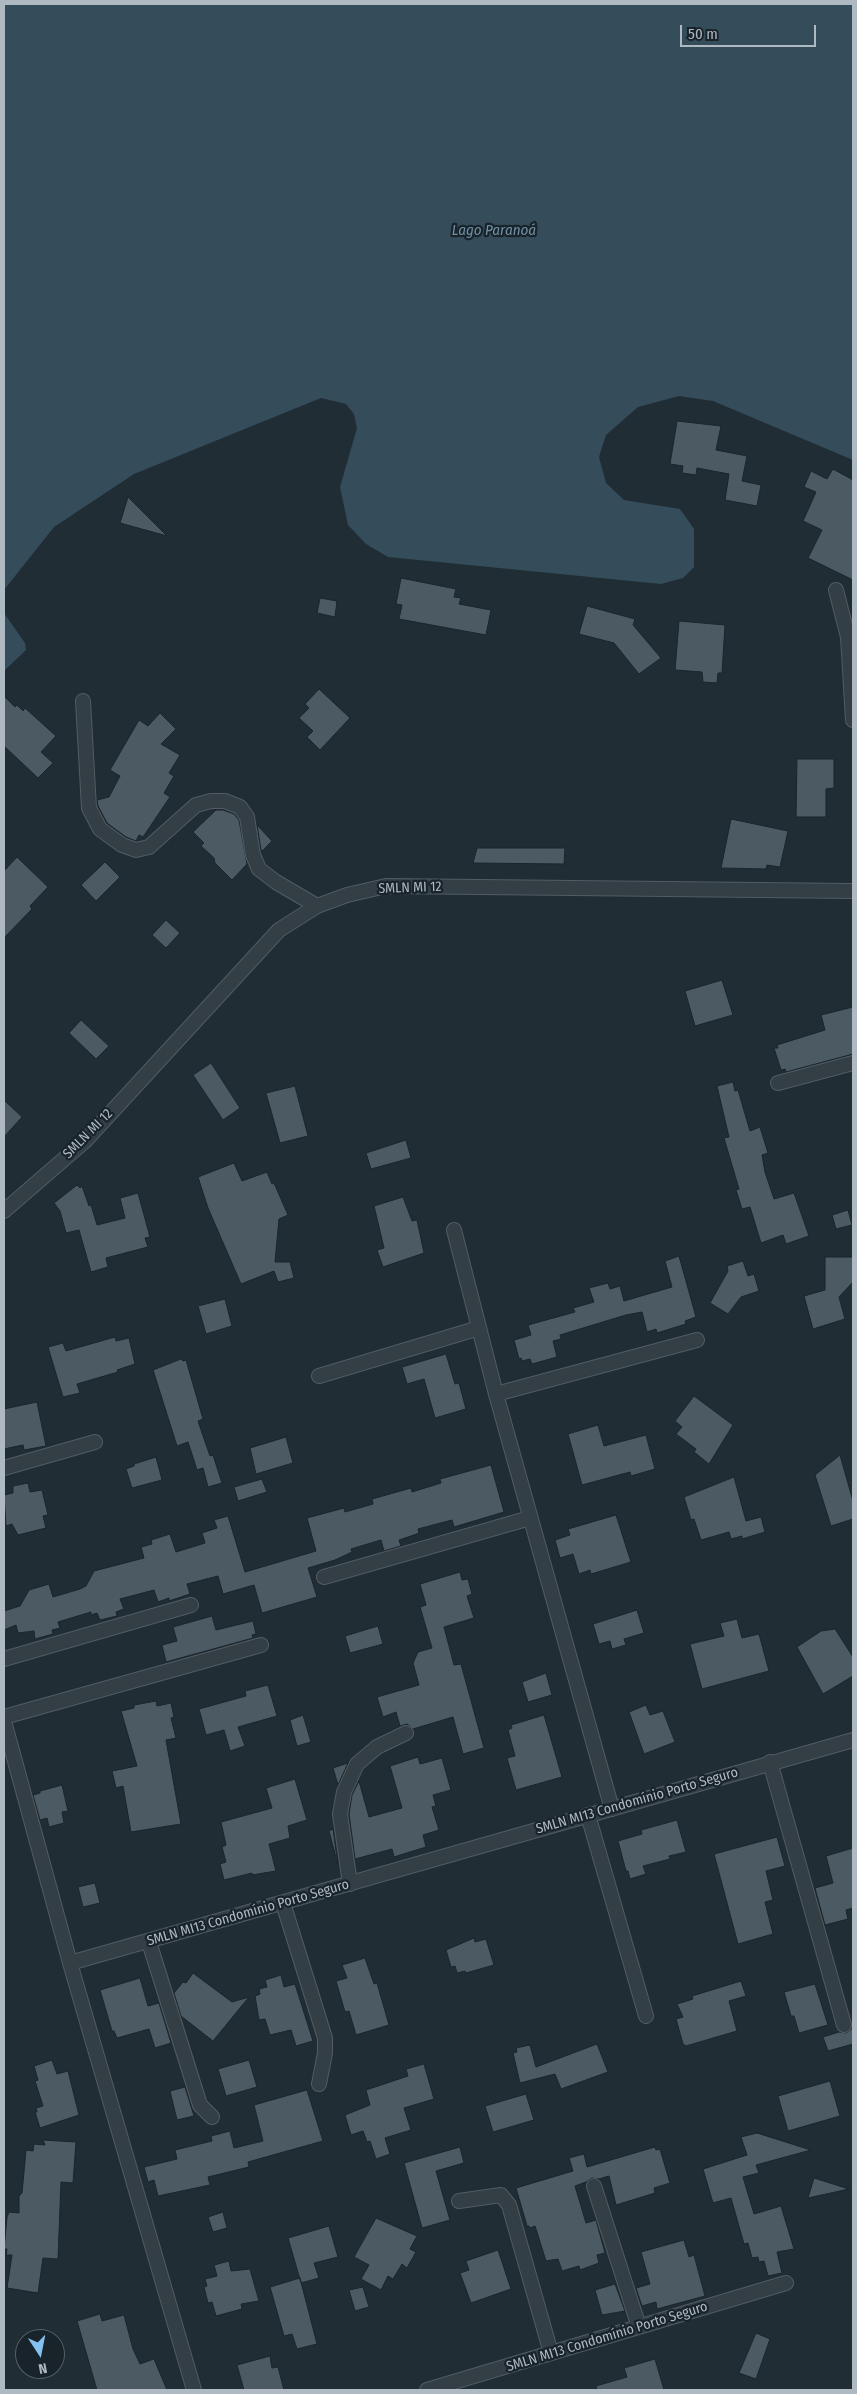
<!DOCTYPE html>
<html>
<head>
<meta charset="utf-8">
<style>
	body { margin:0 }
	#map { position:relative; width:857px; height:2394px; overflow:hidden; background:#202d35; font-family:"Fira Sans Condensed",sans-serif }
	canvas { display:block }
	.frame { position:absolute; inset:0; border:5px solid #aeb9c2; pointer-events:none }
	.north { position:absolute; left:15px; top:2329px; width:50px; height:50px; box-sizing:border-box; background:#19232a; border:1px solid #555f67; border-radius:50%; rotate:169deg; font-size:14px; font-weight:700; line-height:20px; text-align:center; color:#aeb9c2 }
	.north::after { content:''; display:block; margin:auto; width:18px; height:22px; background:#84c2f1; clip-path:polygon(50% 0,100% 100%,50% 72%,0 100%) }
	.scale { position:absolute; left:680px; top:25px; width:136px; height:22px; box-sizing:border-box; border:2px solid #aeb9c2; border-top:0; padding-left:6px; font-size:15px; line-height:18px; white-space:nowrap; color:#aeb9c2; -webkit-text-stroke:4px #19232a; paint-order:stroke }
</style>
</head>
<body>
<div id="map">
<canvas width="857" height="2394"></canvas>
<div class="frame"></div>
<div class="north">N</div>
<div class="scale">50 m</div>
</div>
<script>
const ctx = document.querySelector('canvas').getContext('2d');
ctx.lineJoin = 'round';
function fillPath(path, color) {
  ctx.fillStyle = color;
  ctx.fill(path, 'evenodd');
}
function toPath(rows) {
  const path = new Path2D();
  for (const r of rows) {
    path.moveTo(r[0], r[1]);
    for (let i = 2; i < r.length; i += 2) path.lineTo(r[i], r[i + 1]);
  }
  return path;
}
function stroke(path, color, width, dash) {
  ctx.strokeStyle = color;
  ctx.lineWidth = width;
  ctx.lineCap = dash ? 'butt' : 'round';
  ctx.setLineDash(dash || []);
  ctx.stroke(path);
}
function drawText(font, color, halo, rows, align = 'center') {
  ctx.font = font + ' "Fira Sans Condensed",sans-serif';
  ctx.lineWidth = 4.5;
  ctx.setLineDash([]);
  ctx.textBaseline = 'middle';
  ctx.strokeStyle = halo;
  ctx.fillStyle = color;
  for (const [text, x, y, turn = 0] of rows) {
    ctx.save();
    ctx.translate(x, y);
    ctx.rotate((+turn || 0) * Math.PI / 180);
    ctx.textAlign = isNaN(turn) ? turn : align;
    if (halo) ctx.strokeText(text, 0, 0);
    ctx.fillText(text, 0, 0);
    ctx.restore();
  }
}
fillPath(toPath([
	[4,4,853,4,853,460,713,401,679,396,638,407,606,435,599,457,606,483,624,500,680,509,694,529,694,567,683,578,661,584,388,557,366,544,348,525,340,487,357,428,354,414,346,404,321,398,134,474,54,527,4,590],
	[4,613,25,643,26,650,4,671]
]), '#354c5b');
const building = toPath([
	[677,421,721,426,716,450,747,456,742,481,761,485,757,506,725,500,729,474,697,468,696,475,682,473,683,466,670,464,677,421],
	[833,469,853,480,853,580,808,558,822,530,803,521,816,492,804,487,811,471,827,479,833,469],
	[128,497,167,536,120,523,128,497],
	[401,578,456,589,454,597,461,598,459,604,491,610,486,635,399,619,402,605,396,604,401,578],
	[320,598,337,601,335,617,317,613,320,598],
	[587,606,635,619,633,625,661,658,639,674,614,643,579,634,587,606],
	[679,621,725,625,722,673,718,673,717,683,703,682,702,672,675,670,679,621],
	[319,689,350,718,320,750,307,737,313,731,299,718,309,708,305,704,319,689],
	[4,696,15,707,17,705,23,711,25,708,56,736,41,752,53,763,38,778,4,746,4,696],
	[160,713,176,729,161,744,180,755,169,773,174,776,164,793,170,797,143,837,139,835,136,841,126,837,107,823,98,806,97,800,109,797,120,776,110,770,139,720,148,726,160,713],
	[797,759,834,759,834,788,826,789,826,817,796,817,797,759],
	[216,810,223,810,234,814,239,820,247,864,232,880,215,863,214,858,201,846,204,843,193,832,216,810],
	[731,819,788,831,780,867,767,865,766,869,721,868,731,819],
	[257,825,272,841,262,851,261,850,257,825],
	[477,848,565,848,564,864,473,863,477,848],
	[17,857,48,887,30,906,32,909,4,938,4,871,17,857],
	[105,862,120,877,96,901,81,885,105,862],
	[166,920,180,933,166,948,152,935,166,920],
	[722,980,733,1015,695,1026,685,991,722,980],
	[853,1007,853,1054,786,1072,785,1069,781,1070,774,1048,778,1048,777,1045,825,1030,821,1015,853,1007],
	[81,1020,109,1046,96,1059,69,1033,81,1020],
	[211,1063,240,1108,223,1120,193,1075,211,1063],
	[733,1082,735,1091,738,1090,750,1131,760,1127,768,1153,762,1155,765,1172,774,1199,794,1193,809,1236,786,1244,783,1235,761,1243,750,1207,742,1209,736,1190,739,1189,724,1138,729,1137,717,1086,733,1082],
	[295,1086,308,1136,280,1143,266,1093,295,1086],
	[4,1100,22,1117,4,1137,4,1100],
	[406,1140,411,1158,371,1169,366,1153,406,1140],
	[234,1163,242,1181,267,1172,272,1184,274,1183,288,1215,279,1219,275,1262,290,1262,294,1278,278,1282,274,1271,241,1284,208,1208,198,1177,234,1163],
	[77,1185,80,1188,82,1186,89,1206,91,1205,97,1225,125,1218,120,1198,138,1193,150,1237,145,1238,148,1247,106,1258,108,1267,91,1272,79,1230,66,1233,60,1211,54,1203,77,1185],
	[403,1197,412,1221,417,1220,424,1253,383,1267,377,1250,384,1248,374,1206,403,1197],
	[848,1210,852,1225,836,1229,832,1215,848,1210],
	[679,1256,696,1317,685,1321,686,1324,657,1333,656,1329,647,1332,642,1312,626,1315,560,1335,561,1339,553,1341,557,1357,532,1364,530,1359,522,1361,521,1358,519,1359,514,1340,531,1335,528,1325,575,1312,573,1308,594,1302,589,1288,608,1283,610,1289,620,1286,624,1301,672,1287,665,1261,679,1256],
	[825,1257,853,1257,853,1282,839,1297,845,1319,813,1329,804,1296,825,1290,825,1257],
	[743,1261,748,1276,754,1274,759,1291,741,1297,728,1314,710,1303,728,1271,727,1266,743,1261],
	[225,1299,232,1326,206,1334,198,1306,225,1299],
	[115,1337,116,1341,129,1338,135,1364,117,1370,118,1372,77,1384,80,1393,63,1397,48,1347,63,1343,66,1351,115,1337],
	[446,1354,455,1384,459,1383,466,1409,435,1418,424,1379,407,1384,402,1367,446,1354],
	[181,1359,183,1361,186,1360,203,1419,198,1421,210,1456,213,1455,222,1483,208,1487,203,1468,197,1470,188,1442,177,1446,153,1370,181,1359],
	[694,1396,733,1425,709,1464,694,1452,696,1449,676,1434,682,1427,675,1421,694,1396],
	[37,1402,46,1446,24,1450,23,1445,4,1449,4,1409,37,1402],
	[598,1425,604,1446,646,1435,655,1469,631,1476,630,1472,582,1485,568,1434,598,1425],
	[286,1437,293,1463,256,1474,250,1448,286,1437],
	[840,1455,853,1501,853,1519,831,1526,815,1475,840,1455],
	[156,1457,162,1480,132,1488,126,1469,134,1466,134,1464,156,1457],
	[491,1465,504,1512,454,1527,452,1520,418,1529,419,1533,414,1535,399,1540,401,1546,384,1551,381,1540,351,1549,352,1552,335,1560,308,1568,317,1597,262,1613,254,1585,223,1594,218,1576,187,1584,190,1594,169,1601,169,1598,158,1602,154,1590,120,1599,124,1609,116,1612,117,1616,100,1620,97,1613,91,1615,91,1612,58,1622,60,1628,52,1630,53,1634,35,1639,34,1631,18,1633,16,1625,4,1630,4,1611,20,1606,29,1590,49,1584,53,1597,80,1589,86,1586,94,1571,144,1558,141,1547,152,1544,151,1540,170,1534,176,1552,205,1543,202,1533,217,1528,214,1520,228,1516,245,1572,316,1551,307,1518,344,1508,345,1512,373,1504,372,1499,411,1488,412,1492,441,1483,440,1479,491,1465],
	[734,1477,746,1521,761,1517,765,1532,742,1539,742,1536,731,1539,729,1532,701,1540,694,1519,691,1520,684,1497,734,1477],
	[262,1479,267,1492,238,1501,234,1487,262,1479],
	[28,1483,30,1492,42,1490,48,1515,43,1516,46,1528,18,1535,12,1524,6,1526,4,1495,13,1493,13,1486,28,1483],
	[616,1515,631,1562,591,1574,590,1570,579,1574,573,1554,560,1558,555,1540,570,1535,568,1529,616,1515],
	[460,1572,462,1580,468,1579,472,1594,467,1596,474,1618,444,1627,454,1665,461,1664,484,1748,463,1754,453,1717,413,1729,407,1724,400,1726,396,1712,383,1717,377,1697,419,1685,413,1663,418,1652,432,1648,420,1607,426,1605,420,1584,460,1572],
	[637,1610,644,1633,624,1639,626,1645,612,1649,610,1641,599,1644,593,1624,637,1610],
	[212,1616,216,1630,253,1621,256,1634,252,1635,253,1638,166,1662,162,1645,177,1641,173,1627,212,1616],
	[737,1619,742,1638,759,1634,769,1671,702,1689,690,1644,724,1636,720,1623,737,1619],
	[378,1626,383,1644,350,1653,345,1636,378,1626],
	[835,1629,853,1657,853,1676,823,1694,797,1647,821,1631,835,1629],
	[546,1673,552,1695,528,1702,522,1682,546,1673],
	[268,1685,277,1716,238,1727,245,1746,230,1751,224,1730,206,1735,199,1709,246,1696,245,1691,268,1685],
	[156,1701,157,1706,171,1703,174,1717,171,1718,176,1738,166,1740,181,1824,131,1832,123,1786,116,1788,112,1771,137,1766,121,1711,134,1708,134,1705,156,1701],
	[646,1705,650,1715,663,1711,675,1742,644,1754,629,1712,646,1705],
	[303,1715,311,1742,297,1746,290,1720,303,1715],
	[544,1715,562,1777,516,1790,507,1758,515,1756,508,1730,512,1728,511,1725,544,1715],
	[418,1757,420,1764,442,1758,451,1790,433,1795,436,1806,432,1807,439,1830,423,1835,426,1847,394,1857,392,1849,355,1859,349,1814,352,1795,359,1781,369,1817,402,1808,390,1766,418,1757],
	[348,1763,338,1785,333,1768,348,1763],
	[295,1779,307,1820,288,1826,290,1838,269,1844,276,1871,252,1875,252,1873,224,1880,220,1864,226,1862,222,1847,226,1845,221,1822,272,1808,266,1788,295,1779],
	[62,1785,68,1811,62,1812,64,1823,49,1827,47,1818,40,1820,33,1795,40,1793,40,1791,62,1785],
	[677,1820,686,1852,669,1856,670,1859,643,1866,646,1874,630,1879,628,1871,626,1871,618,1841,642,1834,641,1830,677,1820],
	[333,1829,338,1865,329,1831,333,1829],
	[777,1837,785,1866,766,1871,773,1900,765,1902,773,1934,738,1944,714,1854,777,1837],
	[853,1848,853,1908,846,1910,848,1919,825,1925,815,1888,833,1883,826,1856,853,1848],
	[95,1883,100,1903,83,1907,78,1887,95,1883],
	[474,1938,475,1942,486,1939,494,1965,466,1973,465,1971,457,1973,455,1966,451,1967,446,1950,474,1938],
	[365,1958,374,1984,377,1983,389,2025,356,2035,349,2011,345,2012,336,1981,347,1978,342,1965,365,1958],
	[193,1973,232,2002,249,1997,213,2041,181,2016,174,1993,183,1982,186,1983,193,1973],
	[281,1975,284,1987,295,1984,313,2041,296,2046,291,2030,270,2035,265,2019,259,2020,255,1996,260,1994,259,1989,267,1987,265,1980,281,1975],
	[140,1978,148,2006,159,2003,171,2043,155,2048,149,2029,117,2038,114,2031,112,2031,100,1990,140,1978],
	[741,1981,746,1996,729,2001,737,2031,686,2046,683,2044,676,2019,683,2017,677,2004,693,1999,692,1996,741,1981],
	[815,1984,828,2025,799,2033,794,2016,791,2016,784,1992,815,1984],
	[853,2028,853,2044,828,2051,823,2037,839,2032,846,2033,853,2028],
	[597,2044,608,2072,561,2089,555,2074,520,2083,513,2053,517,2052,516,2048,530,2045,536,2067,597,2044],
	[52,2060,57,2074,68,2071,79,2115,40,2128,35,2112,37,2112,36,2108,43,2106,35,2081,38,2080,34,2066,52,2060],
	[249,2060,257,2087,226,2096,218,2069,249,2060],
	[424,2064,434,2099,404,2108,411,2130,385,2138,390,2154,376,2159,370,2141,367,2142,363,2131,351,2135,345,2115,370,2105,366,2090,408,2076,406,2069,424,2064],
	[830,2081,840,2116,788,2131,778,2096,830,2081],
	[185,2087,194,2116,177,2120,170,2091,185,2087],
	[307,2090,323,2141,248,2162,249,2167,208,2177,210,2185,158,2196,154,2180,148,2182,144,2167,177,2159,175,2150,212,2141,211,2136,230,2131,234,2148,263,2141,254,2105,307,2090],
	[526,2094,534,2120,493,2132,485,2106,526,2094],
	[757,2133,811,2150,756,2165,759,2173,743,2177,754,2214,781,2206,794,2249,777,2252,782,2273,768,2276,764,2261,759,2262,758,2257,752,2258,748,2243,744,2244,731,2198,713,2203,703,2169,747,2155,741,2137,757,2133],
	[43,2140,76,2142,73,2183,61,2182,58,2259,43,2258,38,2293,7,2288,12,2255,6,2255,7,2249,4,2249,7,2217,9,2212,19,2213,19,2196,22,2193,26,2150,33,2151,34,2144,45,2145,43,2140],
	[460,2147,464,2163,436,2171,450,2220,422,2228,404,2163,460,2147],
	[655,2147,656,2150,660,2149,670,2183,654,2188,655,2193,616,2205,609,2176,599,2179,592,2178,586,2182,575,2186,586,2223,596,2220,605,2253,597,2255,599,2263,580,2270,579,2266,562,2271,558,2259,546,2261,535,2226,530,2228,529,2226,527,2226,516,2188,573,2171,569,2158,584,2154,587,2167,655,2147],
	[814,2178,849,2189,808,2198,814,2178],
	[223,2212,227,2228,213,2232,208,2217,223,2212],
	[376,2218,417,2236,410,2249,416,2252,407,2268,402,2264,393,2279,388,2276,381,2290,361,2279,369,2265,354,2257,376,2218],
	[329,2226,338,2257,314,2263,319,2278,301,2283,288,2238,329,2226],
	[684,2240,689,2257,694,2255,705,2296,657,2309,656,2302,642,2306,636,2288,650,2284,641,2252,684,2240],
	[498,2250,511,2289,471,2303,460,2273,469,2270,466,2261,498,2250],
	[229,2261,231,2271,250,2269,259,2301,241,2304,242,2309,216,2316,212,2302,208,2303,204,2287,207,2286,205,2279,217,2276,214,2265,229,2261],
	[300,2278,317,2344,297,2349,292,2334,284,2336,270,2287,300,2278],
	[615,2284,625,2311,602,2315,595,2290,615,2284],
	[363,2287,369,2307,355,2311,349,2290,363,2287],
	[100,2314,102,2321,124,2315,133,2349,140,2364,154,2359,167,2390,97,2390,77,2321,100,2314],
	[756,2333,770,2339,756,2379,739,2373,756,2333],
	[270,2356,272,2368,278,2367,284,2390,244,2390,237,2365,270,2356],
	[655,2359,664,2390,597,2390,596,2386,627,2377,624,2368,655,2359]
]);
fillPath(building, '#4b5a63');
stroke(building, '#1b252c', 1);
const street = toPath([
	[836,590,848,637,853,720],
	[83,701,89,808,100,829,122,845,136,850,149,847,196,805,211,801,225,801,240,807,247,817,253,855,259,869,276,882,317,906],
	[778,1083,853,1063],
	[4,1211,85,1141,279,930,317,906,347,895,386,886,853,891],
	[454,1230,496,1394,612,1809],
	[319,1376,479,1328],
	[496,1394,697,1340],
	[4,1468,95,1442],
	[324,1577,530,1518],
	[4,1659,191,1605],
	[4,1717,261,1645],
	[4,1721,70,1963,194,2390],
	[770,1762,844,2025],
	[588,1815,646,2016],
	[350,1884,340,1814,344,1792,357,1764,377,1747,406,1733],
	[283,1903,325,2038,325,2053,319,2084],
	[149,1942,200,2105,212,2117],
	[70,1963,853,1740],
	[594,2186,639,2327],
	[459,2201,501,2195,509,2205,551,2353],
	[427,2390,786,2283]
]);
stroke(street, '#515c63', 16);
stroke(street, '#343e45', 14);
drawText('14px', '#aeb9c2', '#19232a', [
	["SMLN MI 12",410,888,-2],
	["SMLN MI 12",88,1134,-45],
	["SMLN MI13 Condomínio Porto Seguro",637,1801,-16],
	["SMLN MI13 Condomínio Porto Seguro",248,1913,-16],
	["SMLN MI13 Condomínio Porto Seguro",607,2337,-17]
]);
drawText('italic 15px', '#7090a5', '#19232a', [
	["Lago Paranoá",494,231]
]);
</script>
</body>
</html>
